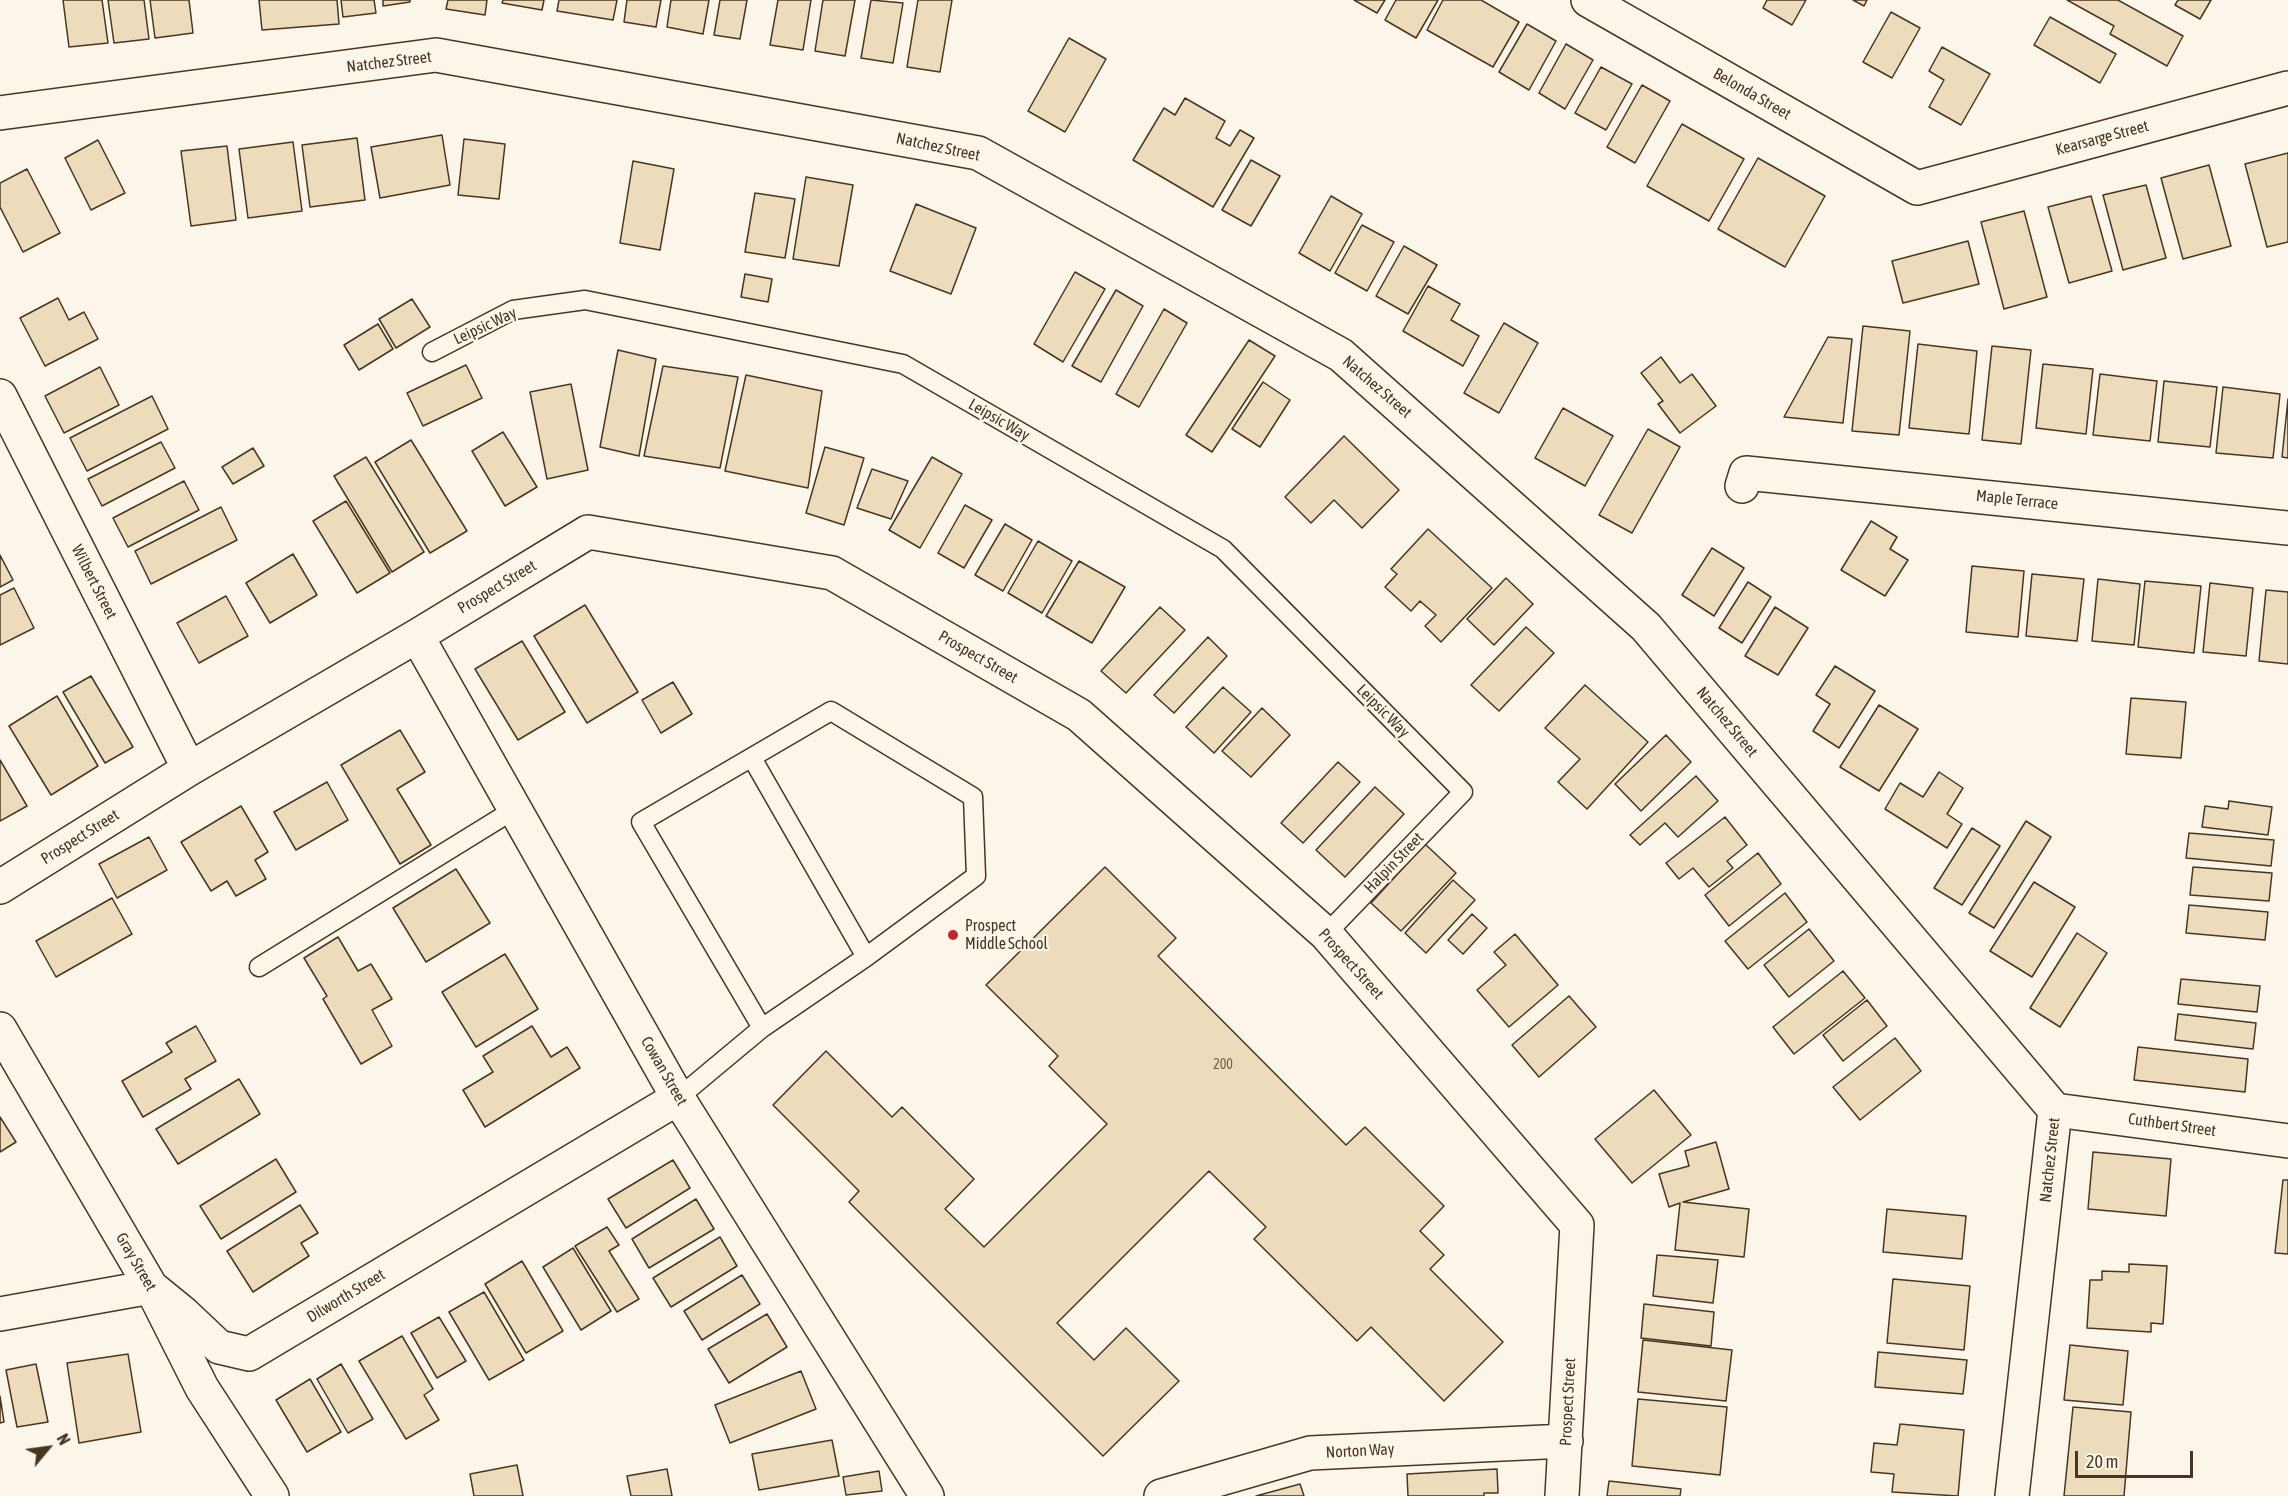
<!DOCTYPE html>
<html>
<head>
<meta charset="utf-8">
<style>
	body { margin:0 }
	#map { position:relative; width:2288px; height:1496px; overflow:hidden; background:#fbf6e9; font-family:"Asap Condensed",sans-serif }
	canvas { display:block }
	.north { position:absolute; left:18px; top:1418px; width:60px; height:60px; -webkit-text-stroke:4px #fbf6e9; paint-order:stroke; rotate:61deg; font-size:16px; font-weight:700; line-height:24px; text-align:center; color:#4a3520 }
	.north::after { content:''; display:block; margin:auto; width:21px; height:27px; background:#4a3520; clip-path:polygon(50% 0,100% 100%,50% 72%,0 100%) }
	.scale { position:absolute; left:2075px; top:1451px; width:118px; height:27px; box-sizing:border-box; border:3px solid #4a3520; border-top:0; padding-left:8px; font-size:18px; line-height:21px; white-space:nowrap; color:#4a3520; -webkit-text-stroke:4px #fbf6e9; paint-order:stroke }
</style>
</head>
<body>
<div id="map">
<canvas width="2288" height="1496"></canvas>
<div class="north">N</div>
<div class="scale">20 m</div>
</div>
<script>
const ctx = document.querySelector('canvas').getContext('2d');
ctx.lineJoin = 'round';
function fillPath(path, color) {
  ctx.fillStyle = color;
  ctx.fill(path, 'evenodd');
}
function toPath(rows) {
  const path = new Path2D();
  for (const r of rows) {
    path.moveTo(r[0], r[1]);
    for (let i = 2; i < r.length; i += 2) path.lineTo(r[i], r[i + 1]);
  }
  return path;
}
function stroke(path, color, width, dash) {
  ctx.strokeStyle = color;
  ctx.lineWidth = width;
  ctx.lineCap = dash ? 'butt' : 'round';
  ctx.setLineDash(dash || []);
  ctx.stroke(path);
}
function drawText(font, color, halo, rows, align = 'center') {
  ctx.font = font + ' "Asap Condensed",sans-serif';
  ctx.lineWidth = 4.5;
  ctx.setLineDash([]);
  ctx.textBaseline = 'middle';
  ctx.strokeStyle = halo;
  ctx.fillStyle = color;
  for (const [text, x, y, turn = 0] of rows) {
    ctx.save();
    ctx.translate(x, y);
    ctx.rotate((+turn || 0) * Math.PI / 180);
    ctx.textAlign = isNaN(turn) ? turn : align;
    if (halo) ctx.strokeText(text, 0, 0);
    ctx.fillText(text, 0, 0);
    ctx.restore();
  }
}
const building = toPath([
	[63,0,102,0,108,43,69,47,63,0],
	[108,0,144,0,149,39,114,43,108,0],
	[150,0,189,0,193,33,155,38,150,0],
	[259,0,337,0,339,24,262,30,259,0],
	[341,0,374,0,376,13,343,17,341,0],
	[383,0,410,0,410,2,383,6,383,0],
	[448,0,487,0,485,15,446,9,448,0],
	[503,0,544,0,542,10,502,3,503,0],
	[559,0,617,0,613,20,557,11,559,0],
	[627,0,661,0,656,27,624,22,627,0],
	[671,0,709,0,703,34,667,27,671,0],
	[720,0,747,0,740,39,714,35,720,0],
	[778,0,811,0,803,50,770,45,778,0],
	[823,0,855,0,845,56,815,51,823,0],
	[871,0,903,3,893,63,861,58,871,0],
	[918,0,952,0,940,72,907,67,918,0],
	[1354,0,1385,0,1377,13,1354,0],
	[1396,0,1438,0,1416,38,1385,20,1396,0],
	[1443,0,1481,0,1519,22,1493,67,1427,30,1443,0],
	[1767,0,1806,0,1792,25,1763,8,1767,0],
	[1853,0,1867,0,1864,6,1853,0],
	[2067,0,2118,0,2183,36,2167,66,2110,34,2114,26,2067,0],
	[2178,0,2211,0,2200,19,2175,5,2178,0],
	[1891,12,1920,28,1892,78,1863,62,1891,12],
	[2050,17,2116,54,2100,83,2034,45,2050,17],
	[1527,24,1556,41,1529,90,1499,72,1527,24],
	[1069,38,1106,59,1065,132,1028,111,1069,38],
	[1566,44,1593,60,1565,109,1539,93,1566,44],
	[1942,47,1990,74,1961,125,1929,107,1944,80,1929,71,1942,47],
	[1601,67,1632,84,1606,130,1575,113,1601,67],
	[1642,85,1670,101,1635,163,1607,147,1642,85],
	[1185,98,1225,121,1216,138,1230,146,1240,130,1254,138,1213,207,1133,160,1164,108,1175,115,1185,98],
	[1682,124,1744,159,1709,221,1647,186,1682,124],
	[442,135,450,185,380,198,371,147,442,135],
	[357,138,365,200,310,207,302,145,357,138],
	[464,139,505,144,499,199,458,195,464,139],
	[98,140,125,193,91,210,65,158,98,140],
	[293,142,302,211,248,218,239,149,293,142],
	[227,146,236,220,191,226,181,151,227,146],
	[2288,153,2288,242,2267,247,2245,164,2288,153],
	[1758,158,1825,196,1785,267,1718,229,1758,158],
	[1251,160,1280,176,1251,226,1222,210,1251,160],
	[633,161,674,169,660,250,620,243,633,161],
	[2209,165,2231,246,2183,259,2161,178,2209,165],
	[27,169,60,233,23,252,0,207,0,183,27,169],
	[806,177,853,185,839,266,793,259,806,177],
	[2146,185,2166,258,2123,270,2103,195,2146,185],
	[755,193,795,199,785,258,745,252,755,193],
	[1331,196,1362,214,1330,271,1299,253,1331,196],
	[2091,196,2112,271,2069,283,2048,207,2091,196],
	[916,204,976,228,951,294,890,271,916,204],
	[2024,211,2047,297,2004,309,1981,222,2024,211],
	[1362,225,1394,242,1367,291,1335,273,1362,225],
	[1968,241,1979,284,1903,303,1892,261,1968,241],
	[1404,246,1437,265,1408,314,1376,296,1404,246],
	[1075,272,1105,289,1063,362,1034,344,1075,272],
	[745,274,772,279,768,302,741,297,745,274],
	[1428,286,1460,304,1451,320,1479,336,1463,366,1403,331,1428,286],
	[1116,290,1143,306,1101,382,1072,366,1116,290],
	[58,298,69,320,84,312,98,339,45,366,20,318,58,298],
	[412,299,430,327,396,348,379,319,412,299],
	[1164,309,1187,323,1139,407,1116,394,1164,309],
	[1504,323,1538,343,1499,413,1464,393,1504,323],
	[378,324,393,349,359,370,344,345,378,324],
	[1863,326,1910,331,1899,435,1852,431,1863,326],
	[1828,337,1852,339,1843,423,1784,417,1828,337],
	[1249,340,1275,356,1212,452,1186,435,1249,340],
	[1918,344,1977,351,1969,434,1909,428,1918,344],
	[1992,346,2031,350,2021,444,1982,440,1992,346],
	[618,350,656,359,639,456,600,447,618,350],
	[1661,357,1680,383,1692,374,1716,406,1680,433,1658,404,1663,401,1641,373,1661,357],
	[2043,364,2093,369,2086,434,2036,428,2043,364],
	[466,365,482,398,423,426,407,393,466,365],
	[663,366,738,377,720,468,644,456,663,366],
	[100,367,119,405,64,433,45,396,100,367],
	[2100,374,2157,381,2150,441,2093,435,2100,374],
	[746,375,822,391,808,488,725,471,746,375],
	[2164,381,2217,387,2210,447,2158,442,2164,381],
	[1263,382,1290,400,1260,447,1232,429,1263,382],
	[571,384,588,470,547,479,530,392,571,384],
	[2223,387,2280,394,2273,458,2216,453,2223,387],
	[152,396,168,429,87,471,70,438,152,396],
	[2288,399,2288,458,2282,457,2288,399],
	[1563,408,1613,436,1585,486,1535,458,1563,408],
	[1648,429,1680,447,1632,533,1599,515,1648,429],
	[503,432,537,487,505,506,472,451,503,432],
	[1344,436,1399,490,1362,528,1334,500,1311,523,1285,497,1344,436],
	[411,440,467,531,430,553,375,462,411,440],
	[161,442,175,468,102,506,88,479,161,442],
	[825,447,864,458,844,525,806,513,825,447],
	[253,448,264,466,233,484,222,467,253,448],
	[366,457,424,552,392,572,334,476,366,457],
	[932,457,962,474,920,548,889,530,932,457],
	[872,469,908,481,891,519,857,508,872,469],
	[184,481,199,510,128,547,113,518,184,481],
	[346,501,390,573,357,593,313,521,346,501],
	[965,505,992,520,964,568,938,553,965,505],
	[221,507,237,540,151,584,135,551,221,507],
	[1871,521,1897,537,1890,549,1908,560,1885,596,1841,570,1871,521],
	[1005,524,1032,540,1003,591,975,575,1005,524],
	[1428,529,1492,588,1441,642,1425,626,1436,615,1420,601,1411,611,1385,587,1397,574,1391,569,1428,529],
	[1038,541,1072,561,1042,613,1008,593,1038,541],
	[1712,548,1744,568,1714,616,1682,595,1712,548],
	[293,554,317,595,270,623,246,583,293,554],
	[0,555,13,580,0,587,0,555],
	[1079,561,1125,587,1092,643,1046,616,1079,561],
	[1972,566,2024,571,2018,637,1966,632,1972,566],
	[2032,574,2084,579,2077,641,2026,636,2032,574],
	[1506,578,1533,604,1494,645,1467,619,1506,578],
	[2098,579,2140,584,2134,645,2092,641,2098,579],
	[2145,581,2201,586,2194,653,2138,647,2145,581],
	[1748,582,1771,597,1742,643,1719,628,1748,582],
	[2210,583,2253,588,2246,656,2203,652,2210,583],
	[14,588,34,628,0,645,0,595,14,588],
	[2266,590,2288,592,2288,664,2259,661,2266,590],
	[226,596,248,636,199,663,177,623,226,596],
	[585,605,638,692,587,723,534,636,585,605],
	[1160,607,1185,630,1126,693,1101,671,1160,607],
	[1775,607,1808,628,1778,675,1745,656,1775,607],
	[1526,627,1554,653,1499,711,1471,685,1526,627],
	[1208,637,1227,656,1174,713,1154,695,1208,637],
	[522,641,565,712,518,740,475,669,522,641],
	[1835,666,1875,691,1839,748,1813,731,1830,704,1816,695,1835,666],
	[91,676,133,747,105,763,63,692,91,676],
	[673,682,692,714,661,733,642,700,673,682],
	[1585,685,1648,742,1587,809,1558,782,1580,759,1545,728,1585,685],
	[1223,687,1251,712,1214,753,1186,727,1223,687],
	[57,696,98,766,51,795,9,726,57,696],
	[2131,698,2186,702,2181,758,2126,754,2131,698],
	[1879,705,1918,729,1879,791,1840,767,1879,705],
	[1262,708,1290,735,1251,777,1222,751,1262,708],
	[400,730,425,772,397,789,431,845,400,864,341,765,400,730],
	[1666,735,1691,762,1641,811,1615,784,1666,735],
	[0,760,27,806,0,821,0,760],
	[1338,762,1360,782,1303,843,1281,823,1338,762],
	[1939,772,1963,788,1947,814,1962,824,1947,848,1885,809,1900,783,1923,797,1939,772],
	[1696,776,1718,801,1678,837,1665,823,1640,845,1630,835,1696,776],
	[327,782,348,820,296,850,274,812,327,782],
	[1375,787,1404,814,1345,877,1316,850,1375,787],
	[2229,801,2272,807,2268,835,2202,827,2205,806,2228,809,2229,801],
	[241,806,268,852,255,860,266,879,236,896,227,881,211,891,181,842,241,806],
	[1725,817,1747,845,1727,861,1733,868,1709,887,1693,868,1679,879,1666,863,1725,817],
	[2026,821,2051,837,1994,928,1969,913,2026,821],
	[1972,828,2000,846,1962,905,1934,888,1972,828],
	[2189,833,2274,840,2271,866,2186,858,2189,833],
	[149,837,167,870,117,898,99,864,149,837],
	[1425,844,1456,873,1401,931,1371,903,1425,844],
	[1758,853,1781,884,1729,926,1705,895,1758,853],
	[1105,867,1176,938,1158,956,1346,1145,1365,1127,1444,1206,1420,1231,1444,1255,1430,1269,1503,1342,1444,1401,1371,1327,1357,1341,1254,1239,1266,1227,1209,1171,1057,1323,1094,1360,1126,1328,1179,1381,1103,1456,849,1202,859,1191,773,1105,826,1051,892,1117,902,1107,974,1179,945,1209,984,1247,1107,1124,1049,1066,1058,1056,986,985,1105,867],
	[2193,867,2272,873,2269,901,2190,895,2193,867],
	[456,869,490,923,426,962,393,908,456,869],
	[1453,880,1475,900,1426,953,1405,933,1453,880],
	[2034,882,2075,907,2032,977,1990,951,2034,882],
	[1785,893,1807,922,1748,969,1725,941,1785,893],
	[112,898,132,934,56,977,36,941,112,898],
	[2189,905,2268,912,2265,940,2186,933,2189,905],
	[1472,914,1487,928,1463,954,1448,940,1472,914],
	[1809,929,1834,961,1789,997,1764,965,1809,929],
	[2077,933,2107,953,2060,1027,2030,1008,2077,933],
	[1515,934,1558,985,1509,1027,1477,990,1506,965,1494,952,1515,934],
	[338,937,358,971,371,964,392,999,372,1010,392,1046,361,1064,323,999,327,996,304,958,338,937],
	[505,954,538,1009,476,1047,442,992,505,954],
	[1843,971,1865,998,1794,1054,1773,1027,1843,971],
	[2181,979,2260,986,2257,1012,2178,1004,2181,979],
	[1569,996,1596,1027,1539,1077,1512,1045,1569,996],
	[1867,1000,1887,1026,1843,1061,1823,1035,1867,1000],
	[2178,1014,2256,1023,2253,1049,2175,1040,2178,1014],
	[196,1026,216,1061,185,1079,191,1089,143,1117,122,1081,172,1052,166,1043,196,1026],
	[532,1026,551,1057,567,1047,580,1068,485,1127,463,1090,493,1072,483,1056,532,1026],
	[1895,1038,1921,1071,1860,1120,1833,1087,1895,1038],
	[2138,1047,2248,1059,2245,1092,2134,1080,2138,1047],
	[239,1079,260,1114,178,1164,156,1129,239,1079],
	[1654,1090,1691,1135,1632,1183,1595,1139,1654,1090],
	[0,1117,16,1142,0,1152,0,1117],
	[1716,1142,1729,1189,1683,1202,1749,1209,1744,1257,1675,1250,1680,1203,1669,1207,1659,1174,1689,1166,1685,1151,1716,1142],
	[2093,1152,2171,1159,2166,1216,2088,1209,2093,1152],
	[276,1159,296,1192,221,1239,200,1206,276,1159],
	[673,1160,690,1188,626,1228,608,1199,673,1160],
	[2283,1180,2288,1180,2288,1254,2275,1253,2283,1180],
	[696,1199,714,1229,649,1268,632,1239,696,1199],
	[300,1205,318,1233,301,1243,309,1256,253,1292,227,1251,300,1205],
	[1887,1209,1966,1216,1962,1259,1883,1252,1887,1209],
	[607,1227,619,1245,609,1251,639,1299,617,1312,575,1246,607,1227],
	[720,1237,737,1266,671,1307,653,1278,720,1237],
	[573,1248,611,1311,581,1330,543,1267,573,1248],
	[1657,1255,1718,1260,1713,1303,1653,1296,1657,1255],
	[522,1261,563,1331,526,1353,485,1284,522,1261],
	[2129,1264,2167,1266,2163,1324,2151,1323,2151,1332,2087,1328,2090,1280,2102,1280,2102,1271,2129,1272,2129,1264],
	[742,1275,760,1304,702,1340,684,1311,742,1275],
	[1893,1279,1970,1286,1964,1350,1887,1343,1893,1279],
	[484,1292,524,1360,489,1380,449,1312,484,1292],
	[1644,1304,1714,1312,1711,1346,1641,1338,1644,1304],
	[767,1314,787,1347,729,1383,708,1349,767,1314],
	[439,1317,466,1361,437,1378,411,1333,439,1317],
	[402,1336,433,1389,424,1395,439,1420,406,1439,359,1361,402,1336],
	[1643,1340,1732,1350,1726,1401,1638,1392,1643,1340],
	[2070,1345,2128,1351,2123,1405,2064,1400,2070,1345],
	[1878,1352,1967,1360,1963,1394,1875,1387,1878,1352],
	[128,1354,141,1432,79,1443,67,1363,128,1354],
	[36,1364,48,1422,17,1427,6,1370,36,1364],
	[341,1364,373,1419,348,1433,317,1379,341,1364],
	[801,1371,816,1409,730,1443,715,1405,801,1371],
	[310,1379,341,1432,307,1452,276,1400,310,1379],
	[0,1396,4,1422,0,1423,0,1396],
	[1638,1399,1727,1407,1720,1475,1632,1466,1638,1399],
	[2073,1407,2131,1412,2124,1496,2064,1496,2073,1407],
	[1900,1424,1964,1430,1958,1496,1892,1492,1894,1474,1871,1472,1874,1443,1897,1445,1900,1424],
	[832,1440,839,1476,759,1490,752,1454,832,1440],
	[517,1465,523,1496,474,1496,470,1474,517,1465],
	[667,1469,672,1496,631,1496,627,1476,667,1469],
	[1497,1469,1498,1493,1484,1493,1484,1496,1408,1496,1407,1474,1497,1469],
	[879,1471,882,1491,846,1495,843,1477,879,1471],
	[1609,1481,1681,1489,1680,1496,1607,1496,1609,1481],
	[1300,1484,1304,1496,1256,1496,1300,1484]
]);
fillPath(building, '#ecdcbc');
stroke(building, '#4a3520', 1.5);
const lane = toPath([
	[432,352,513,310,585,300,903,364,1223,549,1463,792,1326,934],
	[752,758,866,957],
	[259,967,515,809],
	[678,1098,762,1028,866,957,976,876,973,797,831,711,641,822,762,1028]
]);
const street = toPath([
	[1588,0,1917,188,2288,88],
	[0,113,436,55,978,153,1341,355,1646,627,2055,1110,2012,1496],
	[0,396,189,769],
	[1742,486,1746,473,2288,528],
	[417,636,678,1098,927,1496],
	[0,887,189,769,417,636,588,532,832,573,1079,715,1326,934,1577,1225,1562,1496],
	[0,1029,151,1287,202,1388,272,1496],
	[2055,1110,2288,1141],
	[0,1314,151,1287,183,1313,219,1347,249,1354,678,1098],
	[1161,1496,1310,1453,1566,1441]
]);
stroke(lane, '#4a3520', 21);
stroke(street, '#4a3520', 36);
stroke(lane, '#fbf6e9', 18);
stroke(street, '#fbf6e9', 33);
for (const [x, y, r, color] of [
	[953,935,6,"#c62828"]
]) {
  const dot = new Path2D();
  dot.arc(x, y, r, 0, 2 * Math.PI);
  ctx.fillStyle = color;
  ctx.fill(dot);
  stroke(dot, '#fbf6e9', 2);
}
drawText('14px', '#725f47', null, [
	["200",1223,1065]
]);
drawText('16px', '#4a3520', '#fbf6e9', [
	["Natchez Street",389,62,-7],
	["Belonda Street",1752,94,30],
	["Kearsarge Street",2102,138,-15],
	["Natchez Street",938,147,12],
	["Leipsic Way",485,326,-25],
	["Natchez Street",1377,387,41],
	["Leipsic Way",999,420,30],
	["Maple Terrace",2017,500,6],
	["Wilbert Street",94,582,63],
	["Prospect Street",497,587,-31],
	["Prospect Street",978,657,30],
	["Leipsic Way",1383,711,45],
	["Natchez Street",1727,722,50],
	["Prospect Street",80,837,-32],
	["Halpin Street",1394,863,-46],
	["Prospect Street",1351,964,48],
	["Cowan Street",664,1071,60],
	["Cuthbert Street",2172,1125,8],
	["Natchez Street",2050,1160,-84],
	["Gray Street",136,1262,60],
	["Dilworth Street",346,1296,-31],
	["Prospect Street",1568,1402,-87],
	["Norton Way",1360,1451,-3]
]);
drawText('16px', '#4a3520', '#fbf6e9', [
	["Prospect",965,926],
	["Middle School",965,944]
], 'left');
</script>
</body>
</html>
